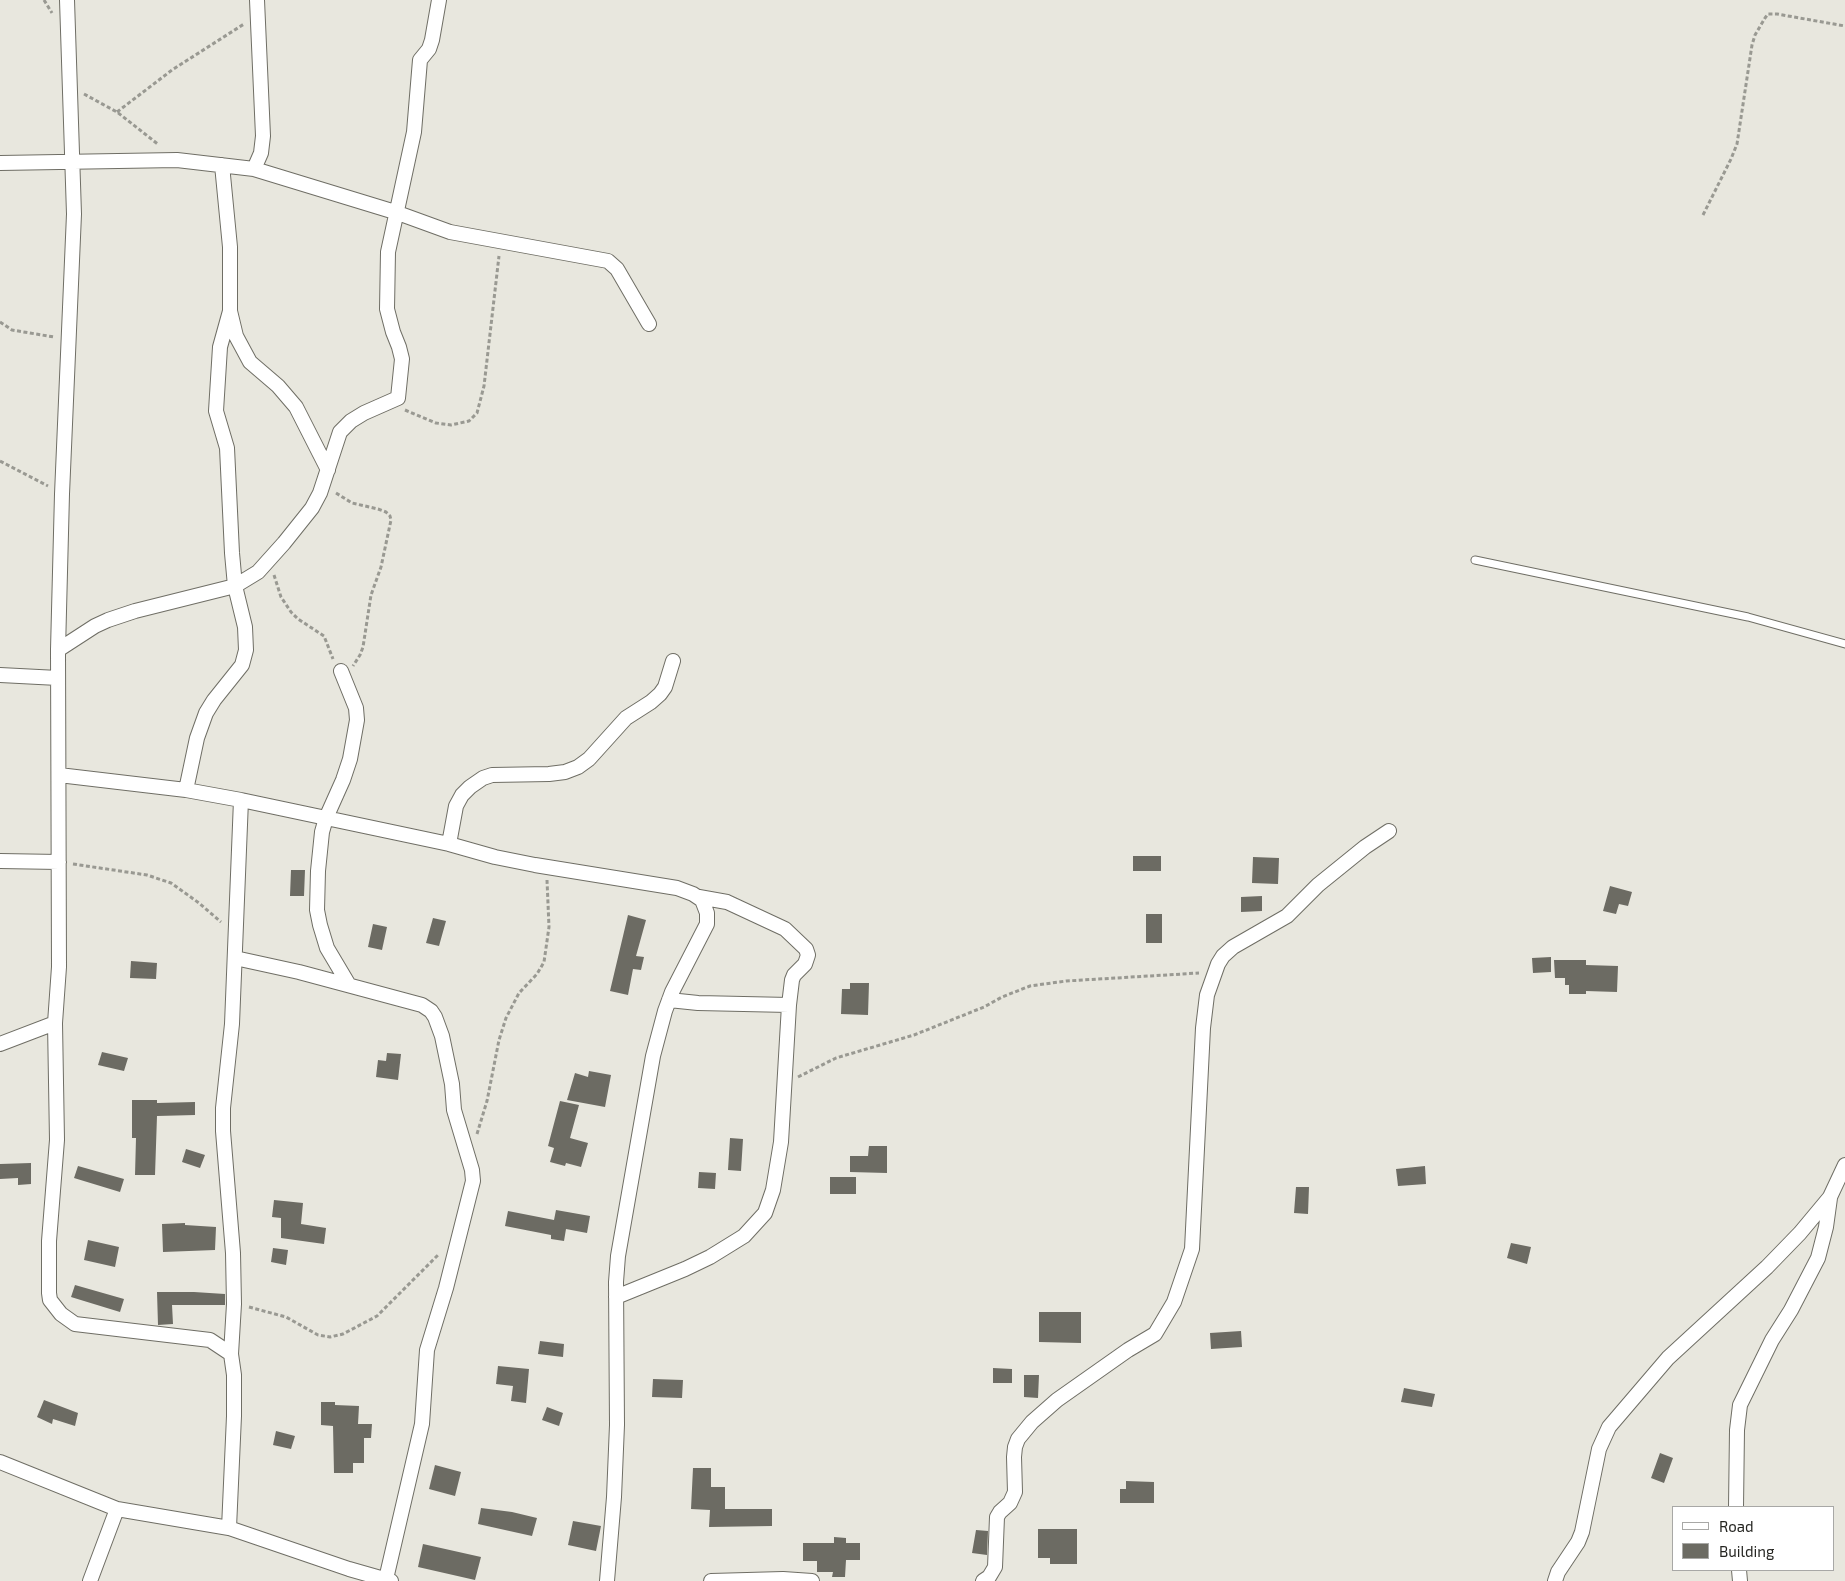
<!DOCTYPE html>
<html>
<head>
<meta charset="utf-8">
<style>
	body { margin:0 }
	#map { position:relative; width:1845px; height:1581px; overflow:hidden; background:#e8e7de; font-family:"Exo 2",sans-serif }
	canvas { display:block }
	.legend { position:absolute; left:1672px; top:1506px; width:162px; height:65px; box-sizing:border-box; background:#fff; border:1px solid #a8a8a6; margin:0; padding:6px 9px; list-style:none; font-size:15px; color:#252521 }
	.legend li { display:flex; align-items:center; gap:10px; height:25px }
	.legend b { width:25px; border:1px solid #a8a8a6 }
</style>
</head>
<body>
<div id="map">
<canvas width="1845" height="1581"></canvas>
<ul class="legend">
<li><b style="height:6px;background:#fff"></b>Road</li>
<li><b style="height:14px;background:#6c6b63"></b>Building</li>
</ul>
</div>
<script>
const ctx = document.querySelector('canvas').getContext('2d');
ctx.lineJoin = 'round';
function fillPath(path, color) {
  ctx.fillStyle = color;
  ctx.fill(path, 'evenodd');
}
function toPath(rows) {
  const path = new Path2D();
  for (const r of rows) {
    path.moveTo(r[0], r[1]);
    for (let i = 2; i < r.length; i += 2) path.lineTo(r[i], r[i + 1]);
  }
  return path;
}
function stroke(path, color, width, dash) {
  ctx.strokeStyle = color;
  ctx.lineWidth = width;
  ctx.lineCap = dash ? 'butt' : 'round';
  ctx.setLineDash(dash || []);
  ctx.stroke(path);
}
fillPath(toPath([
	[1133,856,1161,856,1161,871,1133,871],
	[1253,857,1279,858,1278,884,1252,883],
	[291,870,305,870,304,896,290,896],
	[1610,886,1632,892,1628,906,1619,904,1616,914,1603,911],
	[1262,896,1262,911,1241,912,1241,897],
	[1146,914,1162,914,1162,943,1146,943],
	[628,915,646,920,636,956,644,957,641,970,633,969,628,995,610,991],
	[433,918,446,921,439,946,426,943],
	[373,924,387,927,382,950,368,947],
	[1551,957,1551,972,1533,973,1532,958],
	[1554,960,1586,960,1586,965,1618,966,1617,992,1586,991,1586,994,1569,994,1569,985,1565,985,1565,978,1555,978],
	[131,961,157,963,156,979,130,978],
	[850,983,869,983,868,1015,841,1014,842,989,850,989],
	[102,1052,128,1058,124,1071,98,1065],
	[387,1053,401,1054,398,1080,376,1077,378,1060,386,1061],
	[589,1071,611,1075,605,1107,567,1100,575,1073,588,1077],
	[132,1100,157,1100,157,1103,195,1102,195,1115,157,1116,155,1175,135,1175,136,1138,132,1138],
	[560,1101,579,1105,570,1138,588,1143,581,1167,566,1163,565,1166,550,1162,554,1148,548,1146],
	[730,1138,743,1139,741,1171,728,1170],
	[869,1146,887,1146,887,1173,850,1172,850,1156,868,1156],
	[186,1149,205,1155,200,1168,182,1162],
	[31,1163,31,1184,18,1185,18,1178,0,1179,0,1164],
	[78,1166,124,1179,120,1192,74,1178],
	[1425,1166,1426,1184,1398,1186,1396,1169],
	[699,1172,716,1173,715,1189,698,1188],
	[830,1177,856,1177,856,1194,830,1194],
	[1296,1187,1309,1187,1308,1214,1294,1213],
	[274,1200,303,1203,301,1224,326,1228,324,1244,281,1238,281,1218,272,1217],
	[556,1210,590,1216,587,1233,566,1229,564,1241,551,1239,551,1235,505,1226,508,1211,554,1220],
	[185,1223,185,1225,216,1227,215,1250,163,1252,162,1224],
	[88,1240,119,1247,115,1267,84,1260],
	[1511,1243,1531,1247,1527,1264,1507,1258],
	[273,1248,288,1250,286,1265,271,1262],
	[75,1285,124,1299,120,1312,71,1297],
	[157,1292,194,1292,225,1294,225,1305,172,1305,173,1324,158,1325],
	[1039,1312,1081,1312,1081,1343,1039,1342],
	[1241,1331,1242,1347,1211,1349,1210,1333],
	[540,1341,564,1344,563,1357,538,1354],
	[498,1366,529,1369,526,1403,511,1401,513,1386,496,1384],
	[993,1368,1012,1369,1012,1383,993,1383],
	[1024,1375,1039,1375,1038,1398,1024,1397],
	[653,1379,683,1380,682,1398,652,1397],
	[1404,1388,1435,1394,1432,1407,1401,1402],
	[44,1400,78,1413,75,1426,53,1419,52,1424,37,1417],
	[321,1402,335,1402,335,1405,359,1406,358,1424,372,1424,371,1438,364,1438,364,1463,353,1463,353,1473,334,1473,333,1426,321,1425],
	[547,1407,563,1413,559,1426,542,1420],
	[276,1431,295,1436,291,1449,273,1445],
	[1660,1453,1673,1458,1664,1483,1651,1478],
	[435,1465,461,1472,455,1496,429,1489],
	[693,1468,711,1468,711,1487,725,1487,725,1509,772,1509,772,1526,709,1527,710,1510,691,1509],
	[1126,1481,1154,1482,1154,1503,1120,1503,1120,1489,1126,1489],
	[481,1508,512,1512,537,1518,532,1536,478,1524],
	[573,1521,601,1526,596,1551,568,1545],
	[1038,1529,1077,1529,1077,1564,1050,1564,1050,1558,1038,1558],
	[976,1530,988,1531,987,1555,972,1553],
	[834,1537,846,1538,846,1543,860,1543,860,1560,846,1560,845,1577,832,1577,833,1572,817,1572,817,1561,803,1561,803,1543,834,1543],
	[423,1544,481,1557,475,1580,418,1567]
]), '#6c6b63');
const lane = toPath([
	[1475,560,1748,617,1845,644]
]);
const street = toPath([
	[67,0,74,214,62,494,58,650,59,967,55,1023,57,1140,49,1241,49,1293,50,1300,61,1314,75,1324,210,1340,231,1354,234,1375,234,1416,229,1528],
	[0,163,177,160,254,169,395,212,450,232,608,261,617,269,649,324],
	[222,165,230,247,230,311,236,336,250,362,278,386,296,407,328,470],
	[254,169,261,153,263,136,257,0],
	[58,650,95,626,108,620,135,611,235,586,258,572,284,543,312,508,320,493,340,432,351,421,364,413,398,398,402,359,399,347,393,332,387,309,388,252,414,132,420,60,429,49,432,40,439,0],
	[341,671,356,708,357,720,350,759,343,780,326,818,322,832,318,871,317,910,320,925,327,948,349,985],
	[0,675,58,678],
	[59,775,186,790,241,800,449,844,495,857,535,865,677,888,693,894,702,900,707,913,707,924,672,992,665,1011,653,1056,618,1256,616,1282,617,1425,614,1497,607,1581],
	[186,790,197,738,206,713,214,700,242,665,246,650,245,627,235,586,232,553,227,448,216,411,220,347,230,311],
	[449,844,456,806,462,795,470,787,483,778,492,775,549,774,565,772,578,767,589,759,626,718,651,702,660,694,665,687,673,661],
	[0,861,59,862],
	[235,958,299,972,422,1005,431,1011,435,1017,442,1036,452,1084,454,1110,472,1170,473,1181,446,1288,427,1350,422,1424,386,1579],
	[669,1000,698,1003,789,1005],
	[0,1044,55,1023],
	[616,1297,685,1269,710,1257,744,1236,765,1213,773,1190,781,1142,789,1005,792,980,794,975,805,964,808,955,806,949,785,929,727,902,699,897],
	[231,1354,234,1304,233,1253,223,1131,223,1108,232,1024,241,800],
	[0,1462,117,1509,229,1528,349,1569,391,1581],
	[1736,1507,1737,1430,1740,1405,1772,1340,1791,1310,1818,1258,1826,1227,1830,1198],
	[1739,1570,1740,1581],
	[90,1581,117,1509],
	[711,1581,783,1579,812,1581],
	[983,1581,989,1577,995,1567,997,1517,1000,1512,1010,1503,1015,1492,1014,1457,1015,1447,1018,1439,1032,1422,1057,1400,1128,1350,1155,1334,1174,1302,1192,1249,1203,1028,1207,995,1218,964,1223,956,1233,947,1287,916,1318,885,1365,847,1389,831],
	[1555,1581,1558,1572,1578,1542,1582,1532,1599,1449,1609,1427,1668,1358,1767,1267,1800,1233,1830,1197,1845,1165]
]);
stroke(lane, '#6f6e65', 9);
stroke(street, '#6f6e65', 16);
stroke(toPath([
	[44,0,52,13],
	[84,94,117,112,159,145],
	[117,112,172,70,244,24],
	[1703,215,1731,159,1737,144,1752,45,1755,35,1765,18,1768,14,1777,14,1845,26],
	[0,322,12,330,54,337],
	[405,410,436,423,451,425,469,421,477,413,484,386,499,256],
	[0,461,48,486],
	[336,493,352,503,378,509,386,512,390,516,391,520,381,567,371,595,363,647,360,655,353,666],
	[274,575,281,597,291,612,298,619,324,636,333,659],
	[73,864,147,875,171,883,199,903,221,922],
	[798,1077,836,1058,914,1035,984,1007,1002,997,1030,986,1066,981,1199,973],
	[477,1134,487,1101,499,1040,506,1018,519,993,537,974,544,962,549,927,547,880],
	[249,1307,286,1317,318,1335,330,1337,343,1334,377,1316,438,1255]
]), '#999992', 3, [4, 2.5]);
stroke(lane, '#fff', 7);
stroke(street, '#fff', 14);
</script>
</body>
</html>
